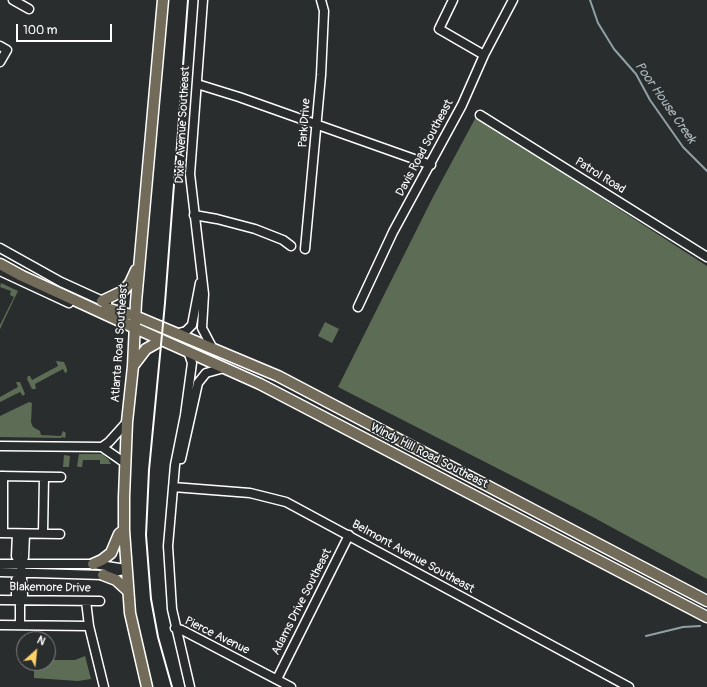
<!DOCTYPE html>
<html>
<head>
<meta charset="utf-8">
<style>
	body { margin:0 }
	#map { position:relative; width:707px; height:687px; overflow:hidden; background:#2a2d2e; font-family:Pangolin,sans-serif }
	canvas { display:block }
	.north { position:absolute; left:16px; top:631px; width:40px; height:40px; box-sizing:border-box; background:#2a2d2e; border:1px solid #7f8182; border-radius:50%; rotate:27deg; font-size:11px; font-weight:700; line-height:16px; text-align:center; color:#fff }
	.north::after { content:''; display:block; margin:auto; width:14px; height:18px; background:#ffd166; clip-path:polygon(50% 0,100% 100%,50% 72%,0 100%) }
	.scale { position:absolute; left:16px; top:24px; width:96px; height:18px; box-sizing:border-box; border:2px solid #fff; border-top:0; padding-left:5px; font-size:12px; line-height:14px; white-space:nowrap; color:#fff; -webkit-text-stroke:3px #2a2d2e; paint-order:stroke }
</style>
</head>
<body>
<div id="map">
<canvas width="707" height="687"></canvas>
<div class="north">N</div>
<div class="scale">100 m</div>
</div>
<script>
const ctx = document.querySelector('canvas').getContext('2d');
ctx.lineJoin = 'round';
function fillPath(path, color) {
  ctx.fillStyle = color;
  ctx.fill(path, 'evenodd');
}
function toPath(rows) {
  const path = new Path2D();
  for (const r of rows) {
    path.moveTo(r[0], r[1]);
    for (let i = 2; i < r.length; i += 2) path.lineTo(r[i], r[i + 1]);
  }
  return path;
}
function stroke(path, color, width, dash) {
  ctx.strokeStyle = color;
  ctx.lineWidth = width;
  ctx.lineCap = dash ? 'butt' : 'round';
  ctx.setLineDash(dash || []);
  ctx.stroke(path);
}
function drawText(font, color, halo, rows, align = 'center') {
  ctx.font = font + ' Pangolin,sans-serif';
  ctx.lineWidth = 3.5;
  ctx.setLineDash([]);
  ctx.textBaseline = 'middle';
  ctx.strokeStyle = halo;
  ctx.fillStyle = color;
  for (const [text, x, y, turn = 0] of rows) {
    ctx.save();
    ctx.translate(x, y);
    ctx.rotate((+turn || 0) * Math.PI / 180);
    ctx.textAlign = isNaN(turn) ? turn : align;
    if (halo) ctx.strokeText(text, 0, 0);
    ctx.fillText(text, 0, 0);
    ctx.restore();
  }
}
fillPath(toPath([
	[476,117,707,266,707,579,589,515,338,387,433,197],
	[1,283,18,291,0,329,0,325,14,297,10,295,11,291,0,287],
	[325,322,339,329,332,343,318,336],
	[56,361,64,362,67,369,67,372,65,373,63,369,35,384,36,389,32,389,27,379,28,376,30,376,32,380,58,366],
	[16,382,20,382,25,394,23,396,20,392,0,402,0,397,18,387],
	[29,402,32,403,31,422,33,427,40,431,41,435,61,436,63,431,66,433,65,438,62,437,61,438,0,437,0,416],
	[79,454,102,454,108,459,111,464,100,464,100,460,83,460,82,467,79,467,77,466],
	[64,455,70,456,69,467,63,467],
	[85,656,91,679,78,681,34,678,34,663,48,663,48,660,75,660]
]), '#5c6c55');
stroke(toPath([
	[590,0,598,23,614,49,636,74,650,100,683,147,707,171],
	[646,636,683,627,700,626]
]), '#90a1a6', 2);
const minor = toPath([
	[13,0,29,9],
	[203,0,190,174,204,294,202,328,212,347],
	[453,0,439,29,484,55],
	[0,46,7,50,0,62],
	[197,84,239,97,431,165],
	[480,115,707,257],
	[194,215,217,219,255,229,283,240,291,246],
	[0,248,61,282,107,303],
	[305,249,321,75,324,11,321,0],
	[0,271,69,303],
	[358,307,393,232,462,105,484,55,513,0],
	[179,333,186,331,192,325,200,283],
	[188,351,192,363,185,415,175,465,168,546,172,609,190,687],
	[0,446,102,447,125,463],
	[102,447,109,442,127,422],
	[181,459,198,383,206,373,224,368],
	[0,476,61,477],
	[173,487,250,493,286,502,629,687],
	[0,533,60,534],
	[3,533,3,476],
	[43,533,44,477],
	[17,534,16,556,21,565],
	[0,564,93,564,126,569],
	[0,572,103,575,127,569],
	[0,600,100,601],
	[20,600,23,595,21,565,24,557,25,534],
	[86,601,89,626,104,687],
	[0,625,89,626],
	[20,625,20,600,16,595,16,580,20,572],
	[175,628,182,630,291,687],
	[277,679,349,535]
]);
const major = toPath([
	[0,264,22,276,135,328,260,384,707,617],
	[102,301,123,291,130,283,136,270],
	[106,308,135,316,278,376,707,601],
	[133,366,146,349,162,340],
	[93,564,102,560,111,553,119,534,124,530],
	[103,575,116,580,128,591],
	[147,687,130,613,124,530,124,497,127,422,133,366,136,302,163,0]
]);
stroke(minor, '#fff', 11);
stroke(major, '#fff', 13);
stroke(minor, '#2a2d2e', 8);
stroke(major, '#726b5a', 10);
stroke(toPath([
	[172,687,158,637,151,599,146,535,149,470,165,303,188,0]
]), '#fff', 2);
drawText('12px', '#fff', '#2a2d2e', [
	["Park Drive",305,123,-86],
	["Dixie Avenue Southeast",183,125,-87],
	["Davis Road Southeast",425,148,-62],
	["Patrol Road",600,176,32],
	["Atlanta Road Southeast",120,343,-86],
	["Windy Hill Road Southeast",429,456,27],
	["Belmont Avenue Southeast",413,557,29],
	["Blakemore Drive",50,588,1],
	["Adams Drive Southeast",302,602,-63],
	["Pierce Avenue",217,636,26]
]);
drawText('italic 13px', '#acb9bc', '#2a2d2e', [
	["Poor House Creek",665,103,55]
]);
</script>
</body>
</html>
